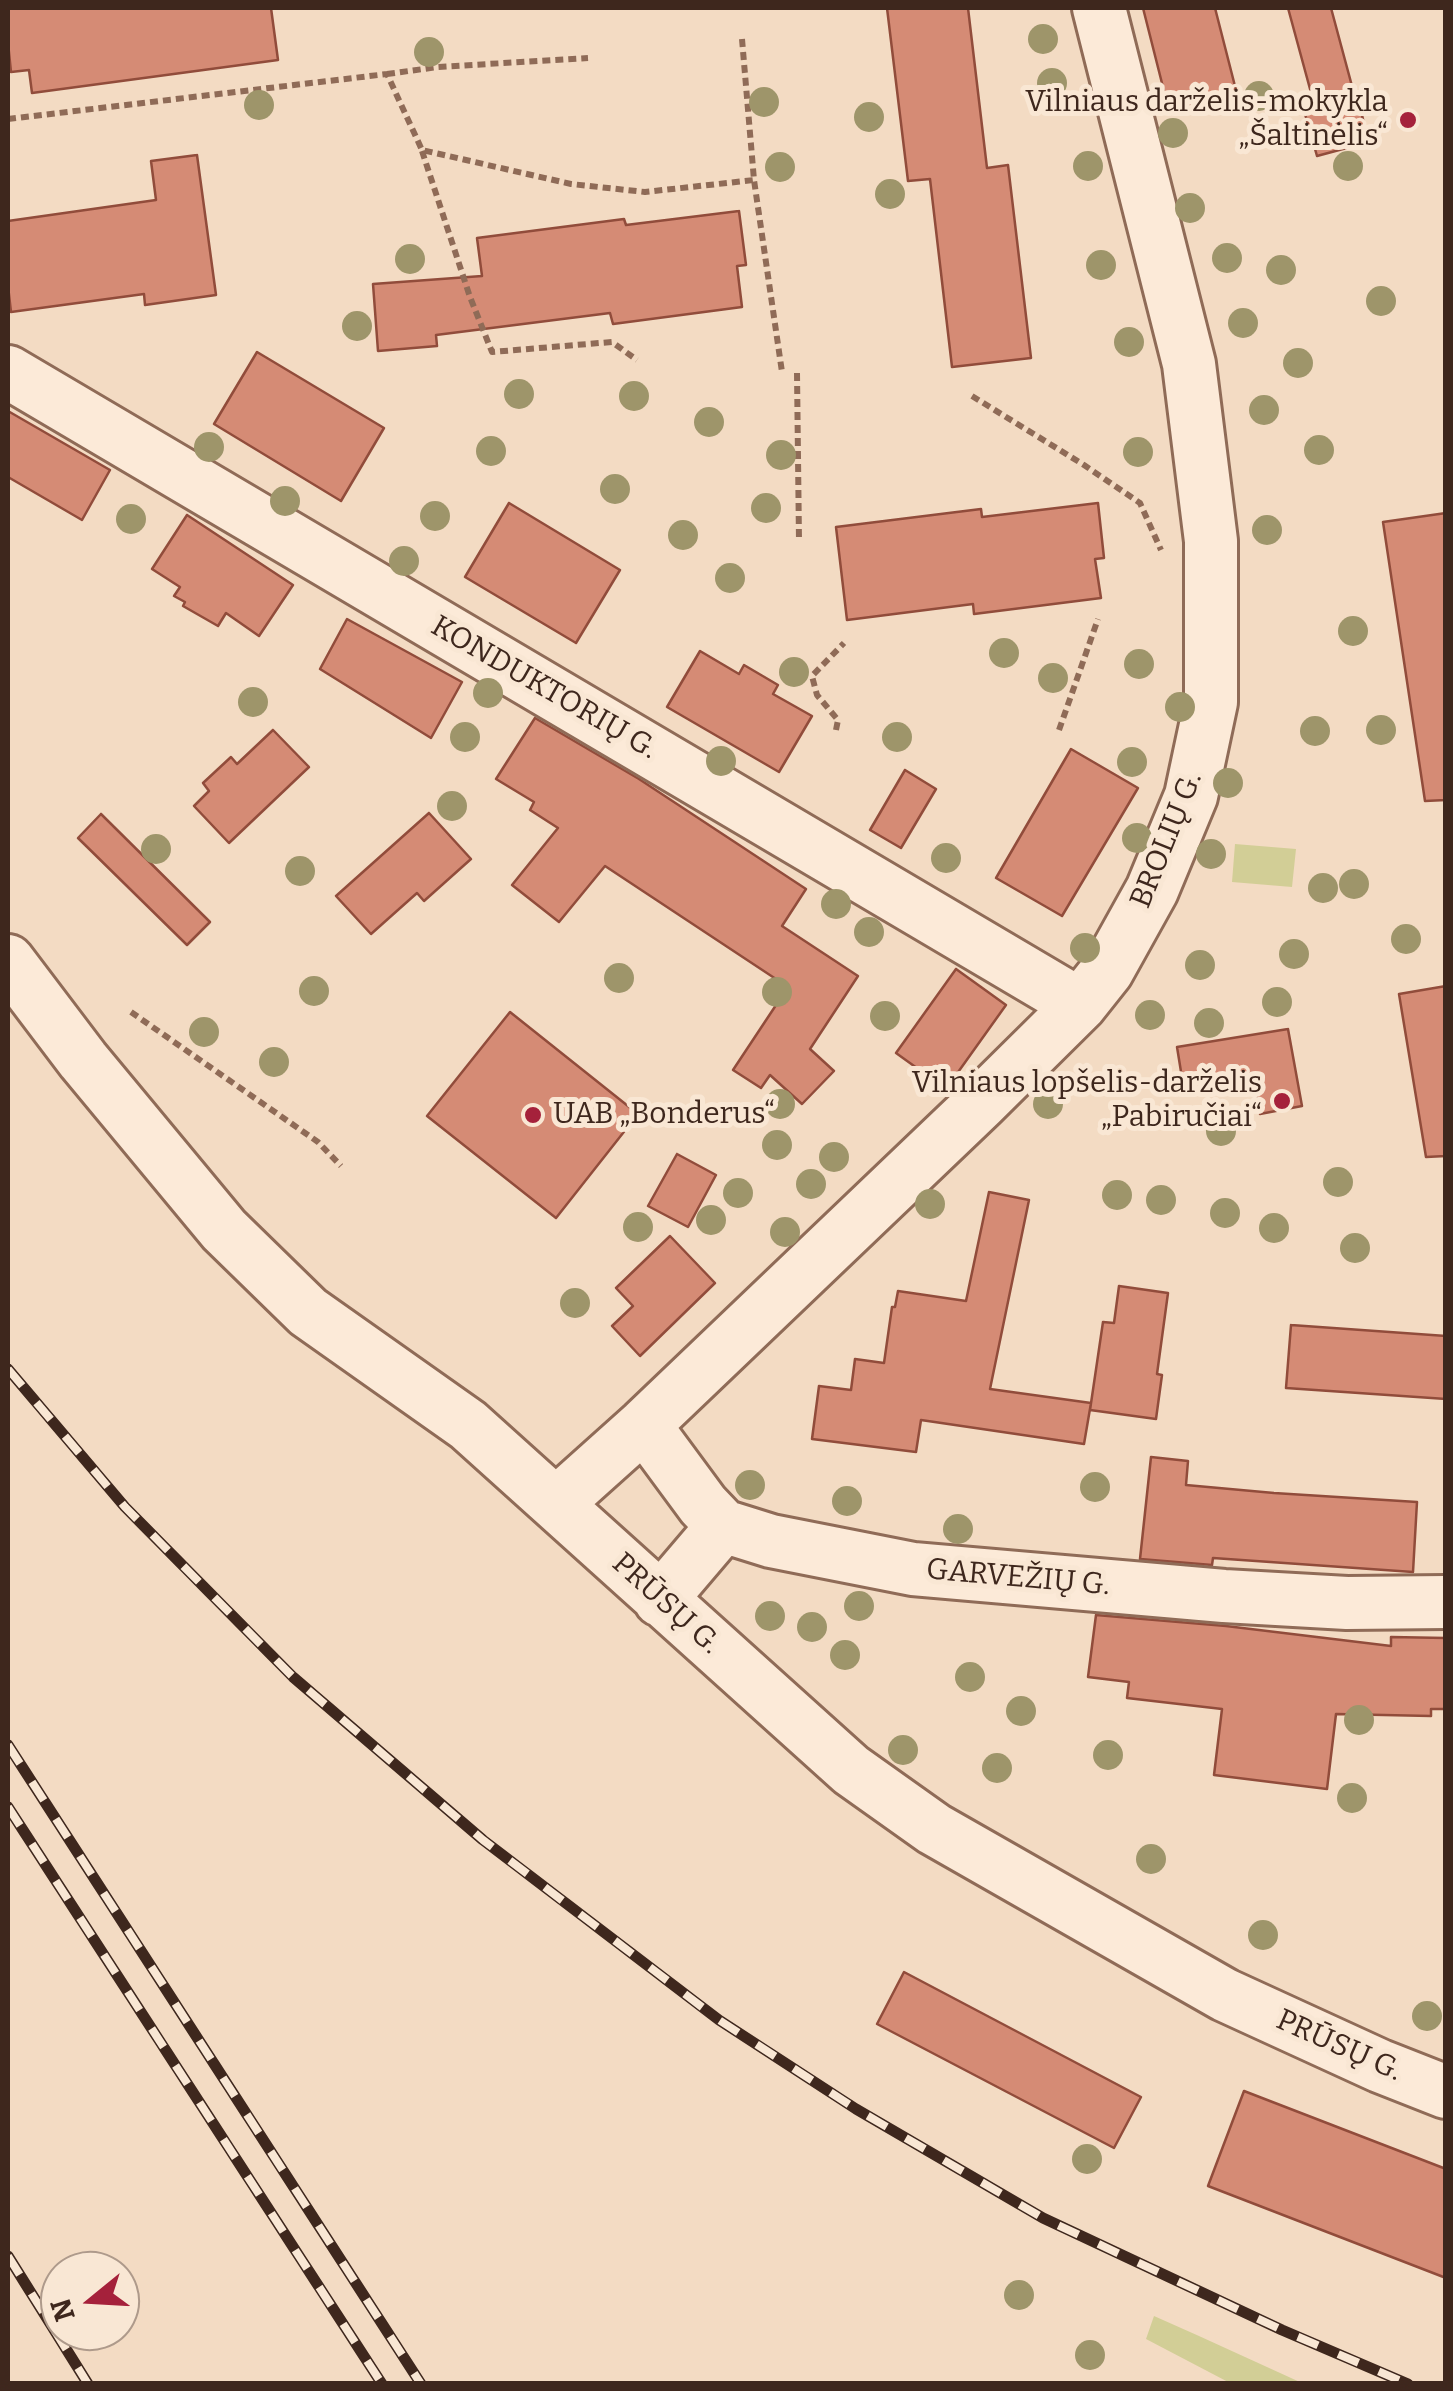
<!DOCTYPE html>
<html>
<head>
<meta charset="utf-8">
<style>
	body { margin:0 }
	#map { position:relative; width:1453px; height:2391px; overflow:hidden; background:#f3dbc3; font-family:Bitter,serif }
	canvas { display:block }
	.frame { position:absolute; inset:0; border:10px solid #3e271d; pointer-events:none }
	.north { position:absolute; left:40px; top:2251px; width:100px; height:100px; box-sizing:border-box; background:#f9e7d4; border:2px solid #ae9a8b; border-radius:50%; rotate:252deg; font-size:28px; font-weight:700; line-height:40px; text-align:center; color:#3e271d }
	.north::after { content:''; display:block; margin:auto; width:35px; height:45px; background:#a5213b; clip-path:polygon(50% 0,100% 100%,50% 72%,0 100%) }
</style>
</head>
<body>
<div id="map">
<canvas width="1453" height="2391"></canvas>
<div class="frame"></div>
<div class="north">N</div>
</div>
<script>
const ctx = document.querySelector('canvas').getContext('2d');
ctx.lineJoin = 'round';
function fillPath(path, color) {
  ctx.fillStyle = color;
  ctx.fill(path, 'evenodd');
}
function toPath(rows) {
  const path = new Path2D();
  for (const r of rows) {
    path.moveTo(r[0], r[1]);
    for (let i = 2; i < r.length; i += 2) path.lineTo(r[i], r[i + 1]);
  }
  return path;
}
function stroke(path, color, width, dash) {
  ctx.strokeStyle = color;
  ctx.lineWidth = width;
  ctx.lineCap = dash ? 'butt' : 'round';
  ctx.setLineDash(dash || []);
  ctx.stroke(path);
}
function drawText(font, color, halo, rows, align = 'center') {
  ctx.font = font + ' Bitter,serif';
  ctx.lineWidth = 10;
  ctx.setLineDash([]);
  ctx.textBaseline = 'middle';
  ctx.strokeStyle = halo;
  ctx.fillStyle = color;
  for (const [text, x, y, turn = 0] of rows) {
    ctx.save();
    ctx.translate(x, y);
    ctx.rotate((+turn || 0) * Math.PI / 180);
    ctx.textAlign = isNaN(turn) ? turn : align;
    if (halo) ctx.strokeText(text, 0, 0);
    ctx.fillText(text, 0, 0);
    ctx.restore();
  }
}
fillPath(toPath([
	[1235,844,1296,849,1292,887,1232,882],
	[1154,2316,1199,2336,1302,2383,1230,2383,1146,2339]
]), '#d2ce96');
const building = toPath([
	[8,8,271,8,278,60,32,93,29,70,11,72,8,43,8,8],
	[887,8,968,8,987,168,1008,165,1031,358,952,367,930,179,908,181,887,8],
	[1143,8,1215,8,1237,94,1169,111,1143,8],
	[1288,8,1331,8,1356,101,1358,100,1369,142,1317,156,1305,114,1316,111,1288,8],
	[197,155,216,295,145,305,144,294,11,312,8,286,8,221,156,200,151,161,197,155],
	[739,211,746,265,737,266,742,307,613,324,610,313,436,335,437,346,378,351,373,284,482,276,477,238,624,219,626,225,739,211],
	[257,352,384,428,341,501,214,424,257,352],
	[8,411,110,470,82,520,8,477,8,411],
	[509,503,620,570,576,643,465,577,509,503],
	[1098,503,1104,558,1095,559,1101,598,974,614,973,604,847,620,836,527,981,509,982,517,1098,503],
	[1446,513,1446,800,1425,801,1383,522,1446,513],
	[187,515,293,585,259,636,226,613,218,626,183,606,185,602,174,596,180,587,152,569,187,515],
	[347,619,462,682,431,738,320,669,347,619],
	[700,651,739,674,744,665,778,685,773,694,812,716,779,772,667,707,700,651],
	[535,718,639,779,806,889,782,926,858,976,810,1049,834,1071,802,1104,770,1075,761,1088,733,1070,788,987,605,866,559,922,512,885,558,828,530,810,534,802,496,779,535,718],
	[273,730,309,767,229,843,194,806,209,791,203,783,231,757,237,764,273,730],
	[1071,749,1138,788,1062,916,996,878,1071,749],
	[905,770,936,789,901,848,870,830,905,770],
	[429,813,471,859,424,901,417,893,371,934,336,896,429,813],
	[101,814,210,922,187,945,78,838,101,814],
	[956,969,1006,1005,946,1089,896,1053,956,969],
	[1446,986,1446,1156,1426,1157,1399,994,1446,986],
	[510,1012,638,1114,556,1218,427,1116,510,1012],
	[1288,1029,1302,1106,1260,1114,1252,1073,1183,1084,1177,1047,1288,1029],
	[677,1154,716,1175,688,1227,648,1206,677,1154],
	[989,1192,1029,1200,990,1389,1091,1403,1084,1444,921,1420,916,1452,812,1439,819,1386,851,1390,855,1359,884,1363,892,1307,895,1307,898,1291,966,1301,989,1192],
	[670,1236,715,1283,640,1356,612,1326,633,1306,616,1288,670,1236],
	[1119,1286,1168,1293,1157,1374,1162,1375,1156,1419,1090,1410,1103,1322,1114,1323,1119,1286],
	[1291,1325,1446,1336,1446,1399,1286,1388,1291,1325],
	[1151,1457,1188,1461,1186,1485,1274,1493,1417,1502,1413,1572,1213,1558,1212,1565,1140,1559,1151,1457],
	[1096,1615,1226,1626,1391,1646,1391,1637,1446,1638,1446,1709,1431,1709,1431,1716,1336,1714,1327,1789,1214,1775,1222,1709,1127,1698,1129,1682,1088,1677,1096,1615],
	[904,1972,1141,2097,1114,2148,877,2024,904,1972],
	[1244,2091,1446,2169,1446,2278,1208,2186,1244,2091]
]);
fillPath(building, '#d58b75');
stroke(building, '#914c3b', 2.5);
const minor = toPath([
	[8,372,1080,1005],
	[8,961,83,1060,224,1230,308,1312,468,1425,851,1770,934,1829,1225,1995,1380,2066,1446,2092],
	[644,1425,703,1505,723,1526,771,1541,913,1569,1224,1596,1347,1603,1446,1602],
	[557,1503,644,1425,981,1103,1080,1005,1107,971,1152,890,1191,796,1211,702,1211,541,1189,364,1099,8],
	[660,1600,723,1526]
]);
stroke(minor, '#8f6b57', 58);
stroke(toPath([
	[742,39,754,180,782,372],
	[387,74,438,67,588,58],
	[8,119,387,74,422,150,571,184,645,192,754,180],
	[422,151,470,297,492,352,612,342,637,360],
	[797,373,799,541],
	[972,396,1084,465,1140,503,1161,550],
	[836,730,838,720,817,695,812,676,844,643],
	[1059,730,1098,619],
	[131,1012,318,1142,341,1166]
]), '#8f6b57', 6, [8, 5]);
stroke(minor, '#fcead8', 52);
const rail = toPath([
	[8,1369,125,1507,293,1677,483,1840,719,2020,856,2109,1043,2218,1282,2330,1408,2384],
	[8,1745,421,2384],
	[8,1807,382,2384],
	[8,2256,88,2384]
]);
stroke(rail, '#3e271d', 11);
stroke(rail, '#f9e7d4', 8, [22]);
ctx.fillStyle = '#9e956a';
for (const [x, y] of [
	[1043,39],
	[429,52],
	[1052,83],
	[1259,96],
	[764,102],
	[259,105],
	[869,117],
	[1173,133],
	[1088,166],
	[1348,166],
	[780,167],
	[890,194],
	[1190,208],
	[1227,258],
	[410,259],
	[1101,265],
	[1281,270],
	[1381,301],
	[1243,323],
	[357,326],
	[1129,342],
	[1298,363],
	[519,394],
	[634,396],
	[1264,410],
	[709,422],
	[209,447],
	[1319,450],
	[491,451],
	[1138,452],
	[781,455],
	[615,489],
	[285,501],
	[766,508],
	[435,516],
	[131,519],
	[1267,530],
	[683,535],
	[404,561],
	[730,578],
	[1353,631],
	[1004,653],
	[1139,664],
	[794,672],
	[1053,678],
	[488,693],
	[253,702],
	[1180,707],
	[1381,730],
	[1315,731],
	[465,737],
	[897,737],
	[721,761],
	[1132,762],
	[1228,783],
	[452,806],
	[1137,838],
	[156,849],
	[1211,854],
	[946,858],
	[300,871],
	[1354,884],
	[1323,888],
	[836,904],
	[869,932],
	[1406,939],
	[1085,948],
	[1294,954],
	[1200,965],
	[619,978],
	[314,991],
	[777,992],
	[1277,1002],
	[1150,1015],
	[885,1016],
	[1209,1023],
	[204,1032],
	[274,1062],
	[780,1104],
	[1048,1104],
	[1221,1131],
	[777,1145],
	[834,1157],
	[1338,1182],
	[811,1184],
	[738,1193],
	[1117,1195],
	[1161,1200],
	[930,1204],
	[1225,1213],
	[711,1220],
	[638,1227],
	[1274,1228],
	[785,1232],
	[1355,1248],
	[575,1303],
	[750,1485],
	[1095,1487],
	[847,1501],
	[958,1529],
	[859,1606],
	[770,1616],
	[812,1627],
	[845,1655],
	[970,1677],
	[1021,1711],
	[1359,1720],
	[903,1750],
	[1108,1755],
	[997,1768],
	[1352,1798],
	[1151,1859],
	[1263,1935],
	[1427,2016],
	[1087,2159],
	[1019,2295],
	[1090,2355]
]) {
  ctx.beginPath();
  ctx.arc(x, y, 15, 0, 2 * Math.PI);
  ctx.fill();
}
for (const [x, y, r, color] of [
	[1408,120,10,"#a5213b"],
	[1282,1101,10,"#a5213b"],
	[533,1115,10,"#a5213b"]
]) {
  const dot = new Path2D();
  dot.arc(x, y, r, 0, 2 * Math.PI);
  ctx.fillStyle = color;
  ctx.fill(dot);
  stroke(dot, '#f9e7d4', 4);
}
drawText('30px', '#3e271d', '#f9e7d4', [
	["Vilniaus darželis-mokykla",1388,103],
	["„Šaltinėlis“",1388,137],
	["Vilniaus lopšelis-darželis",1262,1084],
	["„Pabiručiai“",1262,1118],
	["UAB „Bonderus“",553,1115,"left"]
], 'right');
drawText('30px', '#3e271d', '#f9e7d4', [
	["KONDUKTORIŲ G.",544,688,30],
	["BROLIŲ G.",1167,840,-68],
	["GARVEŽIŲ G.",1018,1578,5],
	["PRŪSŲ G.",666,1604,42],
	["PRŪSŲ G.",1339,2046,24]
]);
</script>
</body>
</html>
